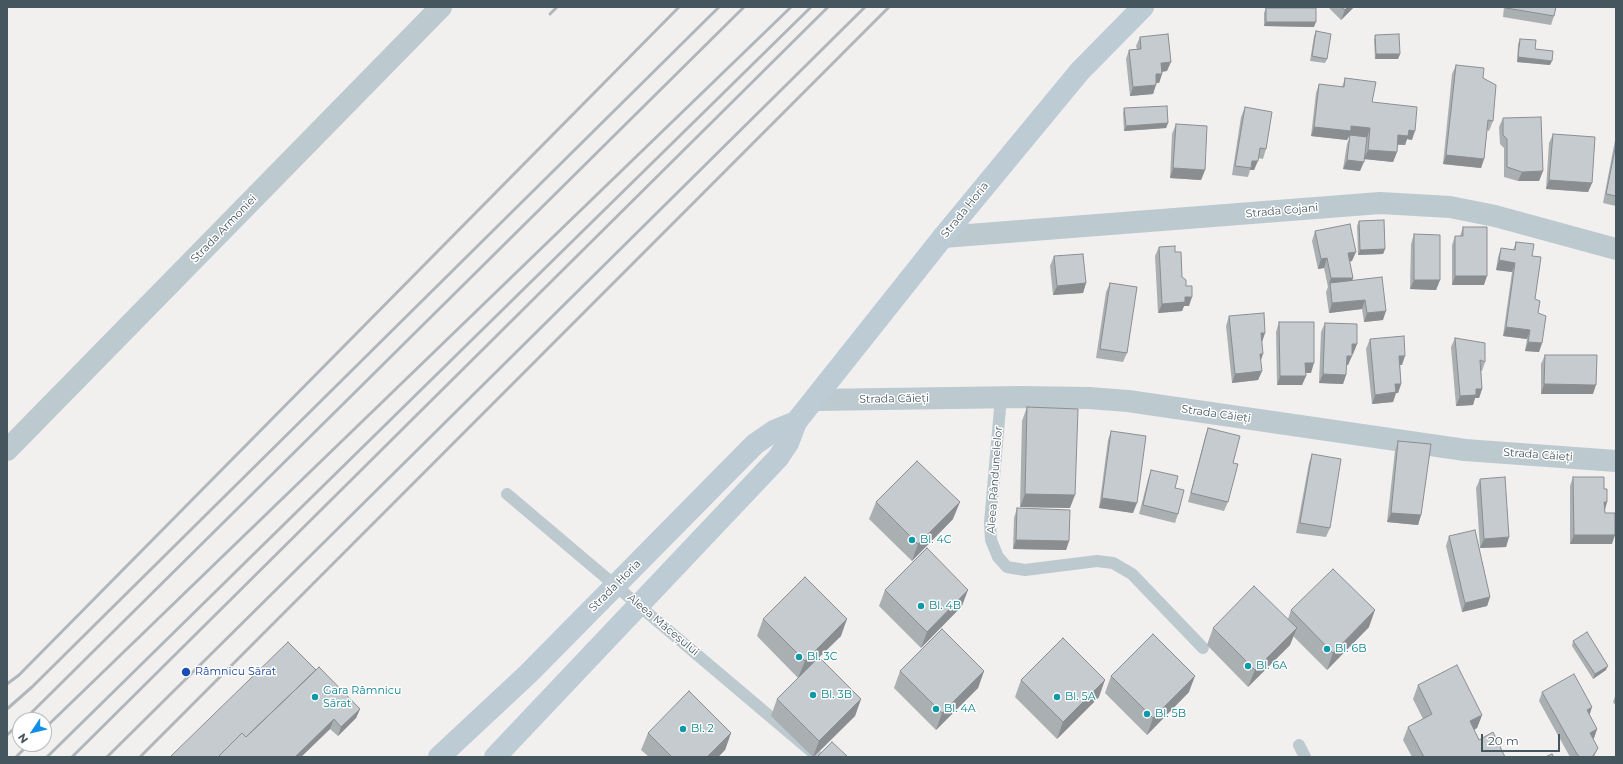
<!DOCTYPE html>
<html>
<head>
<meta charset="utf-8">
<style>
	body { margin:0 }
	#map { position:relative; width:1623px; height:764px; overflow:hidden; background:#f2efef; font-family:Montserrat,sans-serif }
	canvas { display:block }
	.frame { position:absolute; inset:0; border:8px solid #46565e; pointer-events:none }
	.north { position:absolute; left:12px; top:712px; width:40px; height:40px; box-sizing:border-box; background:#fff; border:1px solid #b5bbbf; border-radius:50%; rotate:235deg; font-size:11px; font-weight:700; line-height:16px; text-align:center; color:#46565e }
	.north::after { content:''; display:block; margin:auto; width:14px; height:18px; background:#118dea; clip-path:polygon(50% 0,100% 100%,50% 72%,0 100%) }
	.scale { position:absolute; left:1481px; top:734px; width:79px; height:18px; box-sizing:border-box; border:2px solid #46565e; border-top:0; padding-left:5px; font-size:12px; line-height:14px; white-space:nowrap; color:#46565e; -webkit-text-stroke:3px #fff; paint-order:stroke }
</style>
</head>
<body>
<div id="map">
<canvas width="1623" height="764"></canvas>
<div class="frame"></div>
<div class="north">N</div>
<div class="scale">20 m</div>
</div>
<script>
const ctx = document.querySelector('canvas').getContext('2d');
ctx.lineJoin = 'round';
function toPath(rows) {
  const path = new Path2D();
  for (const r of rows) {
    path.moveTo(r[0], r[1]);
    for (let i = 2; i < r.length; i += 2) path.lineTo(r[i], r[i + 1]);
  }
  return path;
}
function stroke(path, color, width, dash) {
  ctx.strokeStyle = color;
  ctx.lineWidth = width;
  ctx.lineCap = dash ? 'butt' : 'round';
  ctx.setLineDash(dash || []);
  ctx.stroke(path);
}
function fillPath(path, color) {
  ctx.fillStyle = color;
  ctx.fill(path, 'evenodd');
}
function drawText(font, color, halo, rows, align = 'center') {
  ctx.font = font + ' Montserrat,sans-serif';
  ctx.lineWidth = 3;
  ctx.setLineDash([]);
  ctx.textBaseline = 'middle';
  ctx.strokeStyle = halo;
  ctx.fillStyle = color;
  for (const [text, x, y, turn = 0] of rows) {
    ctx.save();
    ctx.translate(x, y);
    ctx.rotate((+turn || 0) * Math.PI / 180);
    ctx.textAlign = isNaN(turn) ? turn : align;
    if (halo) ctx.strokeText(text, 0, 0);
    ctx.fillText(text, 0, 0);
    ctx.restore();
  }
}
stroke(toPath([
	[1001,397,990,523,991,540,998,557,1007,567,1025,570,1097,561,1113,563,1132,574,1203,648],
	[507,494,818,757],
	[1299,745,1305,757]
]), '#bcc9cf', 12);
stroke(toPath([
	[943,237,1380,203,1450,207,1495,216,1616,249],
	[815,400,1021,397,1089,398,1128,401,1465,450,1616,461],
	[7,450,441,7]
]), '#bcc9cf', 22);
stroke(toPath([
	[439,757,528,674,755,444,774,431,796,422],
	[495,757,778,458,788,443,796,422,943,237,1080,71,1143,7]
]), '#bccbd4', 22);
stroke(toPath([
	[550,14,557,7],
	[7,684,19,675,679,7],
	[7,709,32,687,719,7],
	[24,720,744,7],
	[44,729,791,7],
	[7,735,20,723],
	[16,757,29,744],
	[47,757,811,7],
	[72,757,828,7],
	[107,757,865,7],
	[140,757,889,7]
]), '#b1b6ba', 3);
fillPath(toPath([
	[1328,7,1354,7,1341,20],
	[1504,7,1556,7,1554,16,1551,25,1503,17],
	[1266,8,1314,27,1264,26,1264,13],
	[1316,31,1327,59,1325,63,1310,61,1314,36],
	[1375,35,1400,54,1398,59,1375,59,1374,40],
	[1140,37,1167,71,1162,72,1162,74,1159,83,1156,83,1153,94,1130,96,1126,59,1129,50,1137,49,1136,46],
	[1520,39,1535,49,1550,65,1517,62,1518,44],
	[1456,65,1483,78,1493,121,1489,131,1487,130,1484,159,1481,168,1443,164,1452,74],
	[1345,78,1372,102,1412,140,1407,139,1405,145,1397,145,1397,152,1393,162,1364,159,1367,138,1360,171,1343,169,1347,144,1350,136,1347,140,1311,136,1316,93,1319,84,1342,87],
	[1245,107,1266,149,1263,159,1258,158,1254,170,1250,170,1248,177,1232,175,1241,117],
	[1124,108,1168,123,1166,128,1124,131,1123,113],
	[1503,118,1543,171,1539,181,1518,181,1504,177,1504,148,1500,144,1499,127],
	[1176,124,1205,170,1201,180,1170,178,1172,134],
	[1553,134,1592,183,1588,192,1546,189,1549,143],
	[1616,135,1616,206,1603,203],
	[1359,221,1385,249,1383,254,1358,255,1357,226],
	[1463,227,1484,285,1452,285,1452,245,1455,236,1460,236],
	[1315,231,1352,261,1349,261,1353,278,1352,280,1383,320,1364,322,1362,309,1329,313,1326,292,1328,287,1324,268,1318,269,1312,241],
	[1414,234,1440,280,1436,290,1410,289,1411,244],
	[1516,242,1532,256,1535,299,1538,313,1542,343,1539,352,1525,351,1527,339,1503,336,1512,272,1496,270,1498,257,1501,248,1513,250],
	[1159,247,1175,252,1182,277,1186,286,1189,306,1184,306,1182,311,1158,313,1155,256],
	[1054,256,1086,283,1083,293,1053,295,1050,266],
	[1110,283,1127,353,1123,362,1096,358,1106,292],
	[1229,316,1265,333,1262,341,1260,362,1262,371,1258,380,1232,383,1226,326],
	[1279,322,1311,373,1306,373,1306,376,1302,385,1277,385,1276,332],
	[1325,323,1357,344,1353,354,1352,354,1348,365,1346,365,1346,375,1343,384,1319,383,1321,332],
	[1455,338,1485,362,1482,371,1481,371,1482,389,1479,398,1475,398,1473,405,1456,406,1451,347],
	[1370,339,1402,365,1400,365,1401,384,1398,393,1396,393,1393,402,1372,404,1366,349],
	[1545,355,1593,394,1541,394,1541,364],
	[1027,407,1070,508,1020,507,1022,421],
	[1208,428,1233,463,1228,502,1224,511,1188,502,1205,437],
	[1111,431,1133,513,1099,508,1108,440],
	[1398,441,1421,515,1418,525,1387,522,1395,451],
	[1312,454,1330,528,1326,537,1296,533,1309,463],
	[1151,470,1175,488,1178,514,1175,523,1139,514,1148,479],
	[1573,477,1604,489,1607,502,1605,510,1605,513,1612,544,1570,544,1570,486],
	[1480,479,1509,537,1506,547,1480,548,1476,488],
	[876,502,953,519,912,561,869,519],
	[1017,508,1069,541,1066,550,1013,549,1014,518],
	[1449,536,1490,597,1487,606,1462,612,1446,546],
	[885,590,962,606,921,648,879,606],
	[1291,610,1369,627,1327,670,1293,636,1290,645,1248,687,1207,645,1213,628,1288,619],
	[763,619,841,636,819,657,861,699,855,716,814,757,813,757,771,716,777,699,798,678,757,636],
	[1573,641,1606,670,1593,679,1572,646],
	[316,670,360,709,356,718,338,736,330,729,301,757,170,757],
	[900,671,984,671,978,688,936,730,894,688],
	[1111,676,1189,692,1147,735,1105,693],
	[1021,680,1099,697,1057,739,1015,697],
	[1418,685,1482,715,1477,728,1474,730,1479,740,1505,757,1412,757,1403,740,1408,727,1423,719,1413,699],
	[1542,692,1590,715,1597,729,1594,738,1593,739,1598,748,1594,757,1570,757,1539,701],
	[1616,694,1616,706,1613,702],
	[648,733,731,733,725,750,718,757,649,757,641,750]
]), '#aaafb2');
fillPath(toPath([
	[1348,7,1354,7,1341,20,1345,10],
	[1266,22,1316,22,1314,27,1264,26],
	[1376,54,1400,54,1398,59,1375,59],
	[1518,57,1552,61,1550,65,1517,62],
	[1171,62,1167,71,1158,72,1161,63],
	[1156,74,1162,74,1159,83,1152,83],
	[1156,85,1153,94,1130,96,1133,87],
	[1168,123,1166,128,1124,131,1126,126],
	[1351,126,1370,128,1367,138,1349,136,1347,140,1311,136,1314,127],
	[1409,130,1415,131,1412,140,1407,139,1405,145,1395,144,1398,135],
	[1368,150,1397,152,1393,162,1364,159],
	[1446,155,1484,159,1481,168,1443,164],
	[1347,160,1364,162,1360,171,1343,169],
	[1252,161,1258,161,1254,170,1250,170],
	[1173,168,1205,170,1201,180,1170,178],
	[1543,171,1539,181,1518,181,1522,172],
	[1549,180,1592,183,1588,192,1546,189],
	[1385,249,1383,254,1358,255,1360,250],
	[1356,252,1352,261,1344,263,1348,253],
	[1327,258,1324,268,1318,269,1321,259],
	[1499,260,1515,263,1512,272,1496,270],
	[1455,276,1487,276,1484,285,1452,285],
	[1331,278,1353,278,1350,288,1330,283,1328,287],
	[1414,280,1440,280,1436,290,1410,289],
	[1086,283,1083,293,1053,295,1057,286],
	[1185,297,1192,297,1189,306,1184,306,1182,311,1158,313,1162,304],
	[1365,300,1362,309,1329,313,1332,303],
	[1386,311,1383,320,1364,322,1367,313],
	[1506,327,1530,330,1527,339,1503,336],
	[1261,333,1265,333,1262,342],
	[1528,342,1542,343,1539,352,1525,351],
	[1352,344,1357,344,1353,354,1349,354],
	[1260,354,1263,354,1260,363],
	[1347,356,1352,356,1348,365,1343,365],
	[1399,356,1405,356,1402,365,1395,365],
	[1305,363,1314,363,1311,373,1302,373],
	[1262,371,1258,380,1232,383,1235,374],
	[1323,374,1346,375,1343,384,1319,383],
	[1280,376,1306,376,1302,385,1277,385],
	[1395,384,1401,384,1398,393,1396,393,1393,402,1372,404,1375,395],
	[1544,384,1596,385,1593,394,1541,394],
	[1476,389,1482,389,1479,398,1475,398,1473,405,1456,406,1460,396],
	[1025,494,1075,495,1070,508,1020,507],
	[1102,498,1137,503,1133,513,1099,508],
	[960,502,953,519,912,561,918,544],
	[1604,502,1607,502,1604,512],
	[1391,513,1421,515,1418,525,1387,522],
	[1574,535,1615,535,1612,544,1570,544],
	[1509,537,1506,547,1480,548,1484,539],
	[1016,540,1069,541,1066,550,1013,549],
	[968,590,962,606,921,648,927,632],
	[1490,597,1487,606,1462,612,1465,603],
	[1375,610,1369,627,1327,670,1333,653],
	[847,619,841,636,798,678,805,661],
	[1297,628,1290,645,1248,687,1255,670],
	[1608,666,1606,670,1593,679,1595,674],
	[984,671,978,688,936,730,942,713],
	[1195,676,1189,692,1147,735,1153,718],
	[1105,680,1099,697,1057,739,1063,722],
	[861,699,855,716,813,757,819,741],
	[1592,707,1589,717,1587,710],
	[360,709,356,718,338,736,341,727],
	[1482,715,1477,728,1465,734,1470,721],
	[334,719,330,729,301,757,295,757],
	[1597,729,1594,738,1586,742,1590,733],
	[731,733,725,750,718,757,707,757]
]), '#8b8e91');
const building = toPath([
	[1341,7,1348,7,1345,10,1341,7],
	[1506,7,1556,7,1554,16,1506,8,1506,7],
	[1266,8,1316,8,1316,22,1266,22,1266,8],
	[1316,31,1331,34,1327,59,1312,56,1316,31],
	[1168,34,1171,62,1161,63,1162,74,1156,74,1156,85,1133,87,1129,50,1141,49,1140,37,1168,34],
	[1399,34,1400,54,1376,54,1375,35,1399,34],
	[1520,39,1536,40,1535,49,1553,51,1552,61,1518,57,1520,39],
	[1456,65,1484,68,1483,78,1496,85,1493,121,1488,120,1484,159,1446,155,1456,65],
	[1345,78,1376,82,1372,102,1417,107,1415,131,1409,130,1408,136,1398,135,1397,152,1368,150,1370,128,1351,126,1351,131,1314,127,1319,84,1344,87,1345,78],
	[1167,106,1168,123,1126,126,1124,108,1167,106],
	[1245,107,1272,112,1266,149,1260,148,1258,161,1252,161,1251,168,1235,166,1245,107],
	[1541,117,1543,171,1522,172,1507,167,1507,139,1503,135,1503,118,1541,117],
	[1176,124,1207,126,1205,170,1173,168,1176,124],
	[1553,134,1595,137,1592,183,1549,180,1553,134],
	[1350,135,1367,137,1364,162,1347,160,1350,135],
	[1616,144,1616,196,1606,194,1616,144],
	[1384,220,1385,249,1360,250,1359,221,1384,220],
	[1350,224,1356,252,1348,253,1353,278,1331,278,1327,258,1321,259,1315,231,1350,224],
	[1463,227,1487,227,1487,276,1455,276,1455,236,1463,236,1463,227],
	[1414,234,1440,235,1440,280,1414,280,1414,234],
	[1516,242,1534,244,1532,256,1541,257,1535,299,1540,301,1538,313,1546,316,1542,343,1528,342,1530,330,1506,327,1515,263,1499,260,1501,248,1515,250,1516,242],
	[1175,246,1175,252,1181,252,1182,277,1186,280,1186,286,1192,286,1192,297,1185,297,1185,302,1162,304,1159,247,1175,246],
	[1083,254,1086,283,1057,286,1054,256,1083,254],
	[1382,277,1386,311,1367,313,1365,300,1332,303,1330,283,1382,277],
	[1110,283,1137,287,1127,353,1100,349,1110,283],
	[1264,313,1265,333,1261,333,1263,354,1260,354,1262,371,1235,374,1229,316,1264,313],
	[1279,322,1314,322,1314,363,1305,363,1306,376,1280,376,1279,322],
	[1325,323,1357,324,1357,344,1352,344,1352,356,1347,356,1346,375,1323,374,1325,323],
	[1404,336,1405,356,1399,356,1401,384,1395,384,1396,392,1375,395,1370,339,1404,336],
	[1455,338,1485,343,1485,362,1480,360,1482,389,1476,389,1476,395,1460,396,1455,338],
	[1545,355,1597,355,1596,385,1544,384,1545,355],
	[1027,407,1078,409,1075,495,1025,494,1027,407],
	[1208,428,1240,436,1233,463,1238,464,1228,502,1191,493,1208,428],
	[1111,431,1146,436,1137,503,1102,498,1111,431],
	[1398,441,1431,444,1421,515,1391,513,1398,441],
	[1312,454,1341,459,1330,528,1300,523,1312,454],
	[917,461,960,502,918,544,876,502,917,461],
	[1151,470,1178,476,1175,488,1184,490,1178,514,1143,505,1151,470],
	[1505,477,1509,537,1484,539,1480,479,1505,477],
	[1573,477,1604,477,1604,489,1607,489,1607,502,1604,502,1605,513,1615,513,1615,535,1574,535,1573,477],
	[1017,508,1070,510,1069,541,1016,540,1017,508],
	[1475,530,1490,597,1465,603,1449,536,1475,530],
	[927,548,968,590,927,632,885,590,927,548],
	[1333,569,1375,610,1333,653,1291,610,1333,569],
	[805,577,847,619,805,661,763,619,805,577],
	[1254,586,1297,628,1255,670,1213,628,1254,586],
	[942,629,984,671,942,713,900,671,942,629],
	[1587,632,1608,666,1595,674,1573,641,1587,632],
	[1153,634,1195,676,1153,718,1111,676,1153,634],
	[1063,638,1105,680,1063,722,1021,680,1063,638],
	[288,642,316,670,246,737,242,733,218,757,170,757,288,642],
	[819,657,861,699,819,741,777,699,819,657],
	[1457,665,1482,715,1470,721,1479,740,1493,732,1505,757,1424,757,1408,727,1432,714,1418,685,1457,665],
	[319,667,360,709,341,727,334,719,295,757,218,757,242,733,246,737,319,667],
	[1574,674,1592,707,1587,710,1597,729,1590,733,1598,748,1593,756,1591,757,1580,757,1577,754,1542,692,1574,674],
	[689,691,731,733,707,757,672,757,648,733,689,691],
	[832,742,848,757,817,757,832,742],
	[1552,754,1554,757,1545,757,1552,754]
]);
fillPath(building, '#c6cbcf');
stroke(building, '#8b8e91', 1);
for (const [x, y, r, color] of [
	[912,540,4,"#0f9aa8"],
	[921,606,4,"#0f9aa8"],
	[1327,649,4,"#0f9aa8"],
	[799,657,4,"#0f9aa8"],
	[1248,666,4,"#0f9aa8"],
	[186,672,5,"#1a4fb4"],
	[813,695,4,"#0f9aa8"],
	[315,697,4,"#0f9aa8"],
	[1057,697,4,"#0f9aa8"],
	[936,709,4,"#0f9aa8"],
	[1147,714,4,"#0f9aa8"],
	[683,729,4,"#0f9aa8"]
]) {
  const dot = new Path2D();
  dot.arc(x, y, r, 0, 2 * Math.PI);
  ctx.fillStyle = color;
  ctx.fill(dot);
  stroke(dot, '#fff', 1.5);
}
drawText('11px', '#46565e', '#fff', [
	["Strada Horia",965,210,-51],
	["Strada Cojani",1282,211,-5],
	["Strada Armoniei",224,229,-46],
	["Strada Căieți",894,399,-1],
	["Strada Căieți",1216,414,8],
	["Strada Căieți",1538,455,4],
	["Aleea Rândunelelor",995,480,-86],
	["Strada Horia",615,586,-45],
	["Aleea Măceșului",663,625,40]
]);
drawText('11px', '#0d838f', '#fff', [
	["Bl. 4C",920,540],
	["Bl. 4B",929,606],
	["Bl. 6B",1335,649],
	["Bl. 3C",807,657],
	["Bl. 6A",1256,666],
	["Gara Râmnicu",323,691],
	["Sărat",323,704],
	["Bl. 3B",821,695],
	["Bl. 5A",1065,697],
	["Bl. 4A",944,709],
	["Bl. 5B",1155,714],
	["Bl. 2",691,729]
], 'left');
drawText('11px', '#164399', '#fff', [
	["Râmnicu Sărat",195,672]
], 'left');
</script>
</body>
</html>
